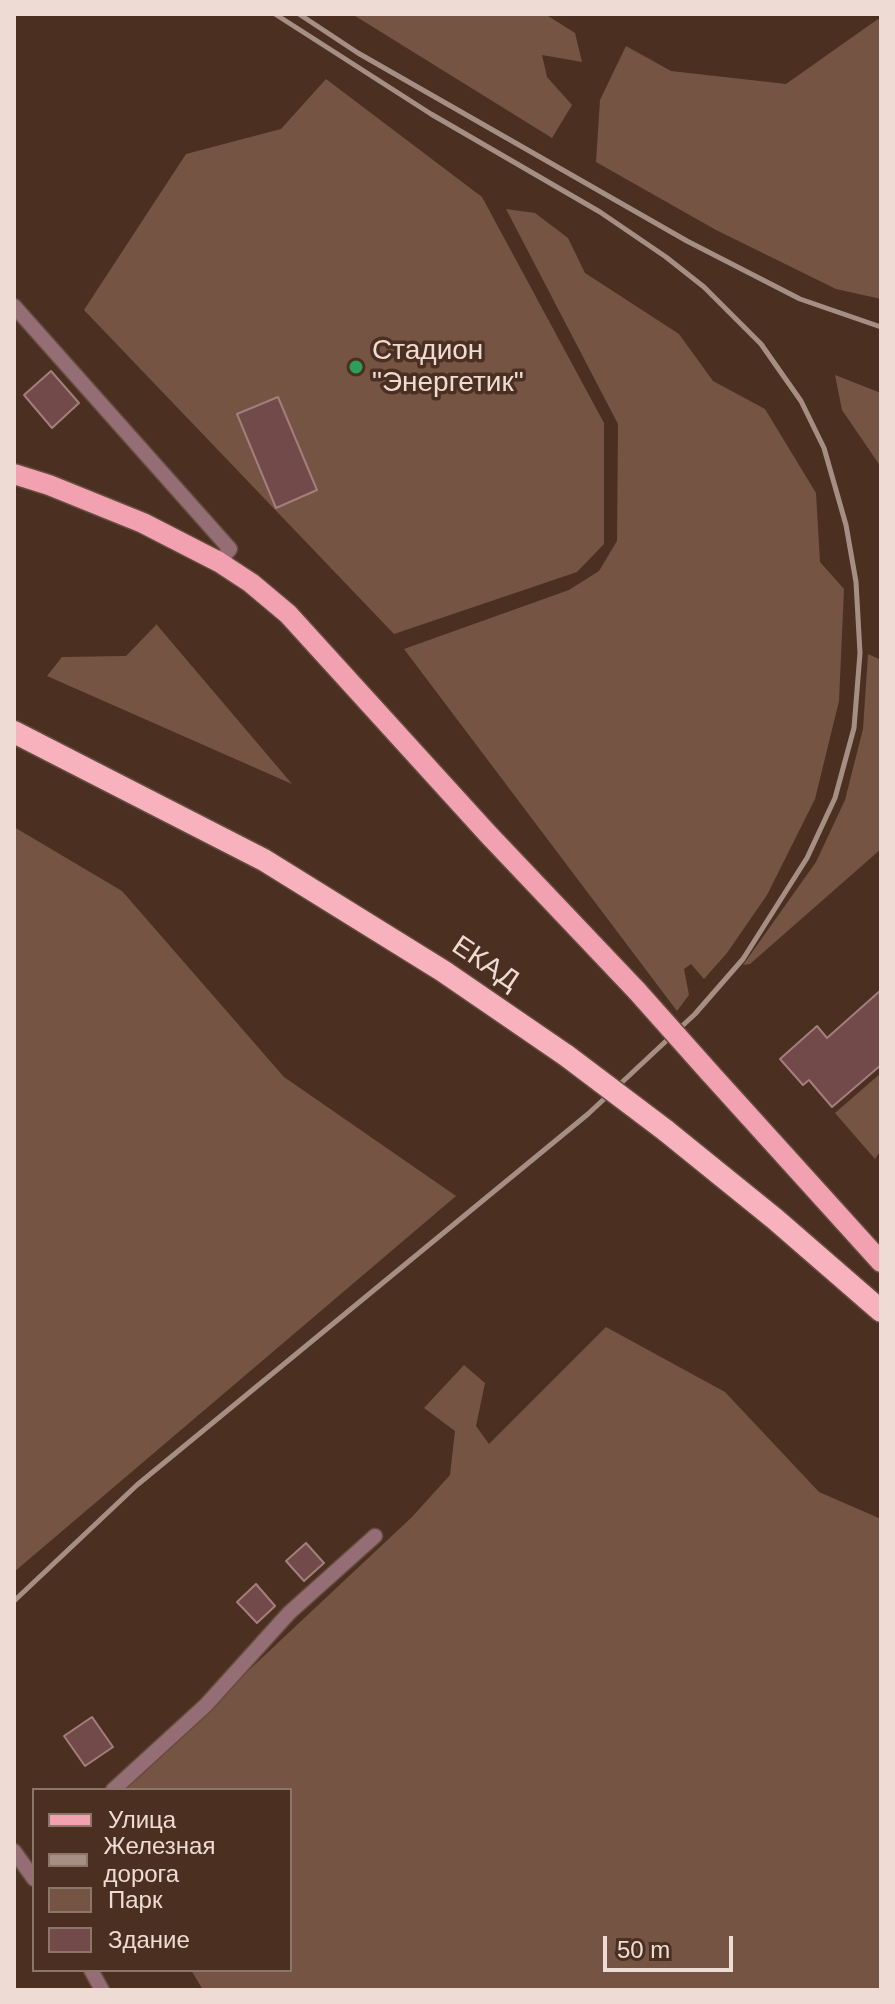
<!DOCTYPE html>
<html>
<head>
<meta charset="utf-8">
<style>
	body { margin:0 }
	#map { position:relative; width:895px; height:2004px; overflow:hidden; background:#4b3022; font-family:Arial,sans-serif }
	canvas { display:block }
	.frame { position:absolute; inset:0; border:16px solid #eedcd4; pointer-events:none }
	.legend { position:absolute; left:32px; top:1788px; width:260px; height:184px; box-sizing:border-box; background:#4b3022; border:2px solid #8c7569; margin:0; padding:10px 14px; list-style:none; font-size:24px; color:#eedcd4 }
	.legend li { display:flex; align-items:center; gap:16px; height:40px }
	.legend b { width:40px; border:2px solid #8c7569 }
	.scale { position:absolute; left:603px; top:1936px; width:130px; height:36px; box-sizing:border-box; border:4px solid #eedcd4; border-top:0; padding-left:10px; font-size:24px; line-height:28px; white-space:nowrap; color:#eedcd4; -webkit-text-stroke:6px #4b3022; paint-order:stroke }
</style>
</head>
<body>
<div id="map">
<canvas width="895" height="2004"></canvas>
<div class="frame"></div>
<ul class="legend">
<li><b style="height:10px;background:#f1a1af"></b>Улица</li>
<li><b style="height:10px;background:#a58f85"></b>Железная дорога</li>
<li><b style="height:22px;background:#765443"></b>Парк</li>
<li><b style="height:22px;background:#714a49"></b>Здание</li>
</ul>
<div class="scale">50 m</div>
</div>
<script>
const ctx = document.querySelector('canvas').getContext('2d');
ctx.lineJoin = 'round';
function fillPath(path, color) {
  ctx.fillStyle = color;
  ctx.fill(path, 'evenodd');
}
function toPath(rows) {
  const path = new Path2D();
  for (const r of rows) {
    path.moveTo(r[0], r[1]);
    for (let i = 2; i < r.length; i += 2) path.lineTo(r[i], r[i + 1]);
  }
  return path;
}
function stroke(path, color, width, dash) {
  ctx.strokeStyle = color;
  ctx.lineWidth = width;
  ctx.lineCap = dash ? 'butt' : 'round';
  ctx.setLineDash(dash || []);
  ctx.stroke(path);
}
function drawText(font, color, halo, rows, align = 'center') {
  ctx.font = font + ' Arial,sans-serif';
  ctx.lineWidth = 7;
  ctx.setLineDash([]);
  ctx.textBaseline = 'middle';
  ctx.strokeStyle = halo;
  ctx.fillStyle = color;
  for (const [text, x, y, turn = 0] of rows) {
    ctx.save();
    ctx.translate(x, y);
    ctx.rotate((+turn || 0) * Math.PI / 180);
    ctx.textAlign = isNaN(turn) ? turn : align;
    if (halo) ctx.strokeText(text, 0, 0);
    ctx.fillText(text, 0, 0);
    ctx.restore();
  }
}
fillPath(toPath([
	[352,14,545,14,575,33,582,62,542,55,547,77,572,105,552,138],
	[878,19,881,22,881,299,836,289,716,230,596,162,600,100,626,46,671,71,786,84],
	[326,79,482,197,604,423,604,544,577,572,394,634,84,310,186,154,281,129],
	[506,209,535,213,568,238,585,273,679,334,713,381,765,409,816,493,820,562,844,589,839,701,815,799,767,895,727,953,704,979,691,964,684,969,689,995,677,1011,404,649,569,590,599,571,617,541,618,424],
	[835,375,881,393,881,467,842,410],
	[157,624,157,625,292,784,47,676,62,657,126,656],
	[868,654,881,660,881,849,750,964,743,965,816,862,845,800,863,729],
	[14,827,122,891,284,1077,456,1196,14,1572],
	[881,1073,881,1150,875,1159,835,1113],
	[606,1327,725,1392,819,1492,881,1519,881,1990,203,1990,191,1970,290,1970,290,1790,106,1790,216,1701,412,1517,450,1475,455,1431,424,1408,464,1365,485,1383,476,1426,489,1444]
]), '#765443');
const building = toPath([
	[51,371,79,403,52,428,24,395,51,371],
	[278,397,317,490,276,508,237,414,278,397],
	[881,990,881,1065,832,1107,809,1080,803,1085,780,1059,817,1026,827,1038,881,990],
	[306,1543,324,1563,304,1581,286,1561,306,1543],
	[256,1584,275,1606,257,1623,237,1602,256,1584],
	[92,1717,113,1747,85,1766,64,1736,92,1717]
]);
fillPath(building, '#714a49');
stroke(building, '#a37e7c', 2);
const minor = toPath([
	[14,306,230,549,219,562],
	[113,1790,206,1705,289,1613,375,1536],
	[14,1851,34,1879],
	[91,1970,102,1990]
]);
const primary = toPath([
	[14,474,49,485,143,523,219,562,251,583,288,614,488,834,637,991],
	[710,1073,881,1262]
]);
const trunk = toPath([
	[14,732,264,860,443,971,567,1056],
	[665,1130,775,1219,881,1311]
]);
stroke(minor, '#654c3e', 17);
stroke(primary, '#654c3e', 23);
stroke(trunk, '#654c3e', 25);
stroke(minor, '#956d74', 14);
stroke(primary, '#f1a1af', 20);
stroke(trunk, '#f7b2be', 22);
stroke(toPath([
	[299,14,358,53,687,241,800,299,881,327],
	[14,1601,137,1485,588,1114,695,1014,743,959,807,858,835,798,854,728,860,653,856,582,846,525,824,448,801,401,761,344,704,287,666,257,600,212,431,114,275,14]
]), '#a58f85', 5);
const primaryBridge = toPath([
	[637,991,710,1073]
]);
const trunkBridge = toPath([
	[567,1056,665,1130]
]);
stroke(primaryBridge, '#654c3e', 23, []);
stroke(trunkBridge, '#654c3e', 25, []);
stroke(primaryBridge, '#f1a1af', 20);
stroke(trunkBridge, '#f7b2be', 22);
for (const [x, y, r, color] of [
	[356,367,8,"#2e9e5b"]
]) {
  const dot = new Path2D();
  dot.arc(x, y, r, 0, 2 * Math.PI);
  ctx.fillStyle = color;
  ctx.fill(dot);
  stroke(dot, '#4b3022', 3);
}
drawText('28px', '#eedcd4', '#4b3022', [
	["Стадион",372,351],
	["\"Энергетик\"",372,383]
], 'left');
drawText('28px', '#eedcd4', '#4b3022', [
	["ЕКАД",485,964,34]
]);
</script>
</body>
</html>
